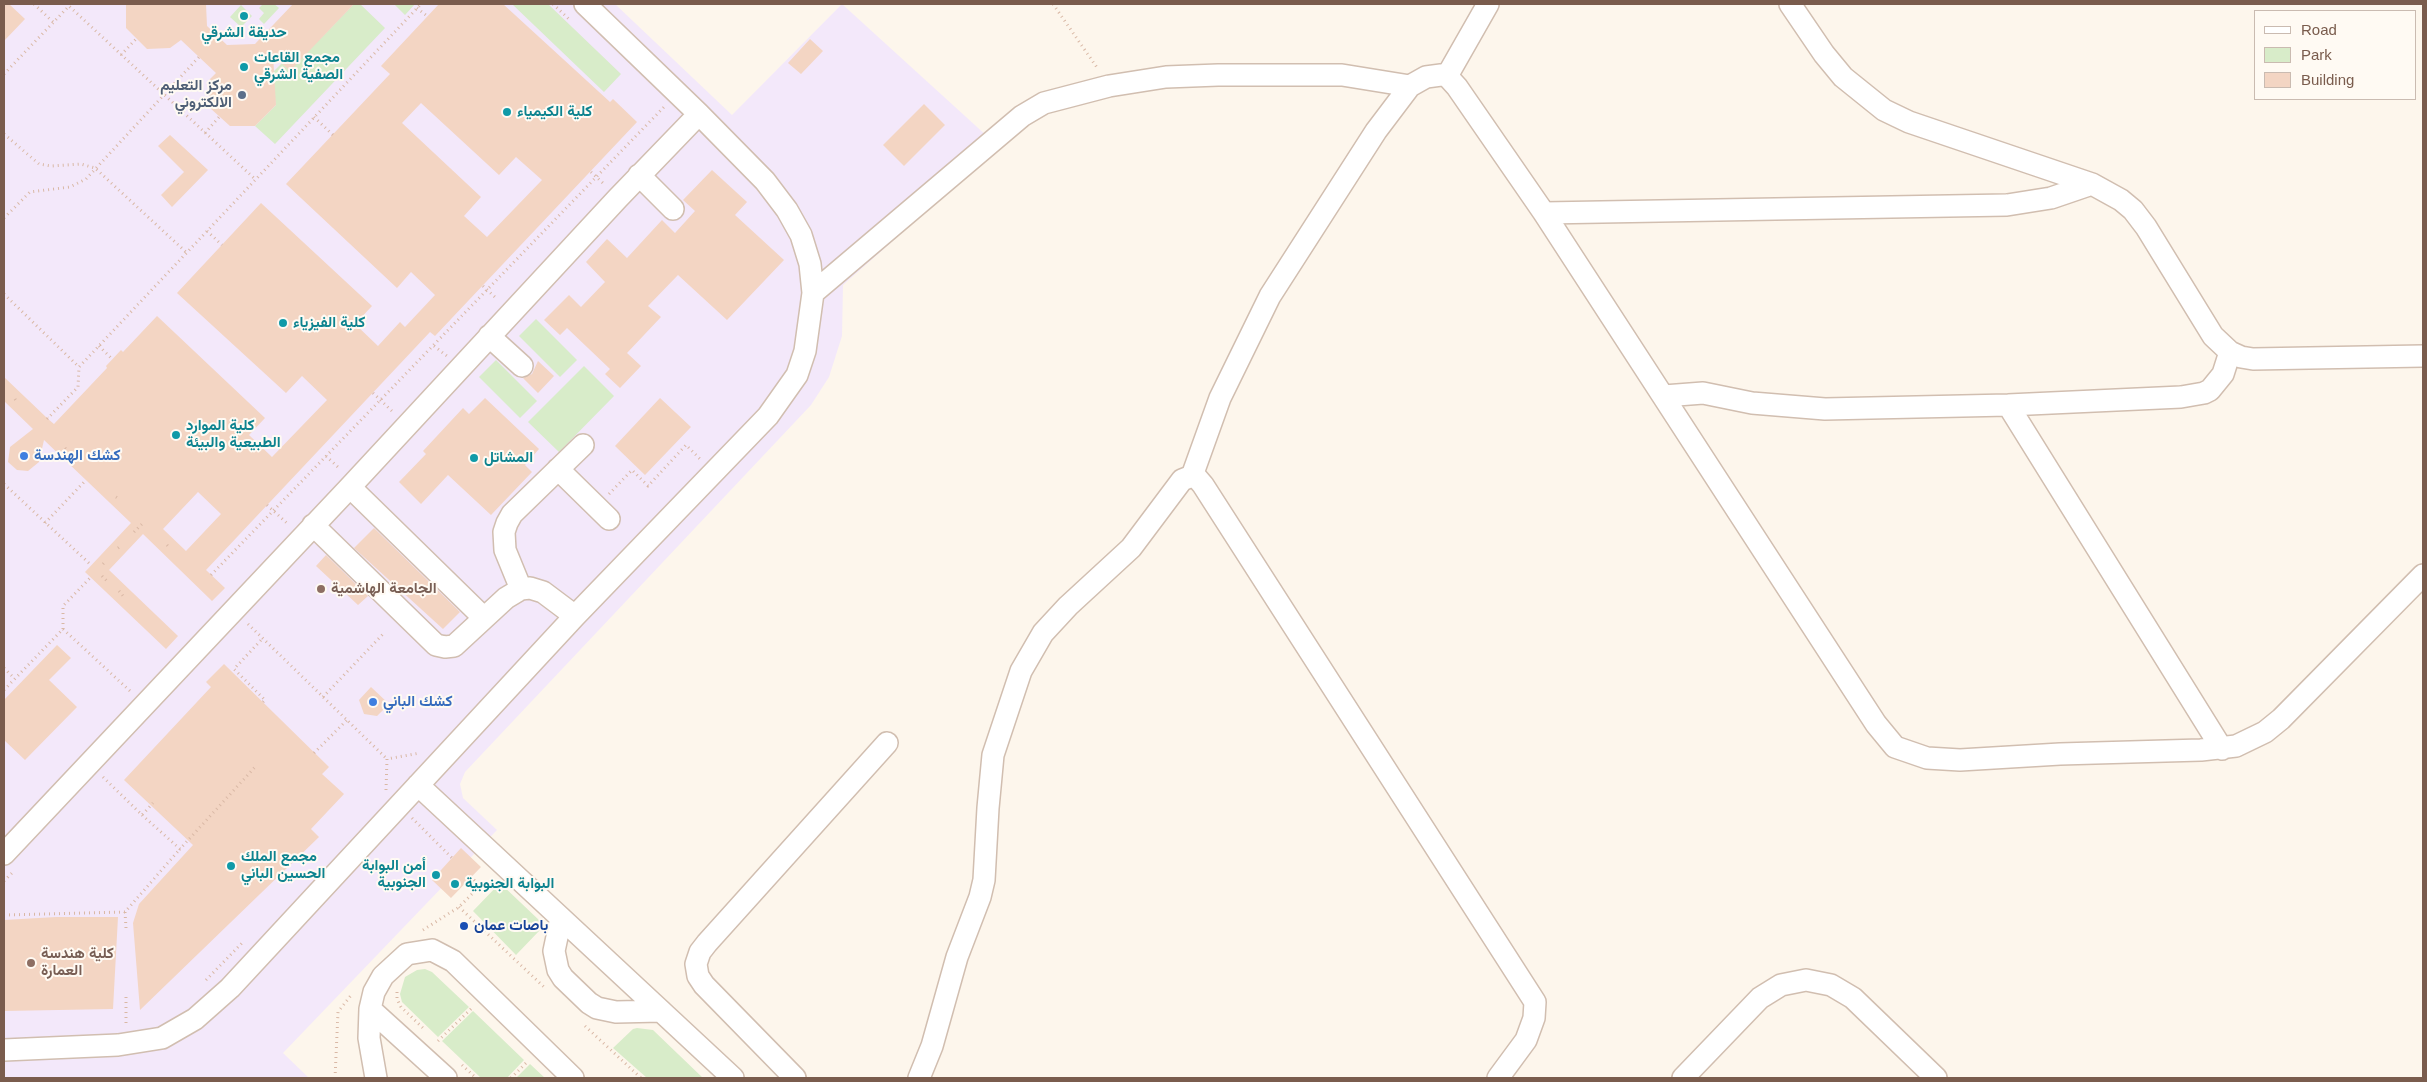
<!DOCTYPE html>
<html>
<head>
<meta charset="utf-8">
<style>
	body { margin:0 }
	#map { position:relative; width:2427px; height:1082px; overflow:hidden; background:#fdf6ec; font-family:Helvetica,sans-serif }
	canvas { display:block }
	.frame { position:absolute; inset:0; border:5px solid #7a5c4d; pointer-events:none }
	.legend { position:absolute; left:2254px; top:10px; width:162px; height:90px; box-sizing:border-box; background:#fffaf3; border:1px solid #cabbb1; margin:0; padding:6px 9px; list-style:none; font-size:15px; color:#7a5c4d }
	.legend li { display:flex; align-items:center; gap:10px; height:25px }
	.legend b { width:25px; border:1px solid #cabbb1 }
</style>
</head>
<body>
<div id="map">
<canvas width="2427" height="1082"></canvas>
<div class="frame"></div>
<ul class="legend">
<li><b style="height:6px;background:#fff"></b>Road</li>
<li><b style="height:14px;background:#d8ecc9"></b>Park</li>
<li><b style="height:14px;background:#f3d5c3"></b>Building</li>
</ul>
</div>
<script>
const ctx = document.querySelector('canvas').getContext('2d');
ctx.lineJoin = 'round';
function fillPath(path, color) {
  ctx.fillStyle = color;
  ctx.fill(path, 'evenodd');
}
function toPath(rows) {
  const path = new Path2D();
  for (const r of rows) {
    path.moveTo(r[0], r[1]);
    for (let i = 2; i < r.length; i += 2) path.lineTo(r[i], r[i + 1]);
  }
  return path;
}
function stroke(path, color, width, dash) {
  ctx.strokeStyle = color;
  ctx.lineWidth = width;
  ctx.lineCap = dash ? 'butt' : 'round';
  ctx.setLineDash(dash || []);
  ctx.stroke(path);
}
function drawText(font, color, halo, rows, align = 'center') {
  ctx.font = font + ' Helvetica,Vazirmatn,sans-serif';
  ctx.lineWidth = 4;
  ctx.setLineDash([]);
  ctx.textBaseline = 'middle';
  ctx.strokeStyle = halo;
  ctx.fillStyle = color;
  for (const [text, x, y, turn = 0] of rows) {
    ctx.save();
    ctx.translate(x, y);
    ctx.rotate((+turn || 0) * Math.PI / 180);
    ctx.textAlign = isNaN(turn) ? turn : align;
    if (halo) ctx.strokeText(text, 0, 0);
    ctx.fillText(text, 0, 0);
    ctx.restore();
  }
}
fillPath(toPath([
	[4,4,615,4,732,115,842,4,999,147,843,285,842,336,829,377,811,405,465,772,460,784,463,798,497,830,283,1053,309,1078,4,1078]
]), '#f3e8fa');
fillPath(toPath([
	[263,4,274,4,279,8,264,24,259,19,264,13,259,8],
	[354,4,360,4,385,28,275,144,255,126,276,105,270,75,282,63,290,70],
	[394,4,415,4,405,15],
	[512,4,548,4,621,74,604,92],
	[241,5,252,16,241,27,230,17],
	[536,319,577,360,560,377,519,336],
	[496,360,537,401,520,418,479,377],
	[584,366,614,396,559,452,528,422],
	[500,883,540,921,540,930,516,955,473,911],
	[425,969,432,972,469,1007,438,1037,402,1002,400,994,405,977,417,970],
	[473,1011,524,1060,507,1078,481,1078,442,1041],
	[637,1028,653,1030,703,1078,647,1078,613,1048,633,1029],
	[530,1064,545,1078,516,1078]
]), '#d8ecc9');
fillPath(toPath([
	[4,4,9,4,25,19,4,41],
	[126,4,206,4,207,26,227,45,255,44,293,4,354,4,290,71,273,55,276,105,255,126,230,126,210,108,209,80,216,73,181,40,170,48,147,49,126,28],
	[439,4,503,4,610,102,613,99,637,122,435,336,430,332,206,570,225,588,212,601,143,534,109,570,178,636,166,649,85,572,131,523,44,440,39,462,28,471,17,470,8,462,10,447,33,429,4,401,4,377,47,418,49,416,48,419,54,424,107,368,106,366,121,350,123,352,157,316,265,418,249,435,272,457,327,400,302,376,286,393,177,293,261,203,372,306,355,324,378,346,400,322,405,327,435,295,411,272,397,288,286,184,390,74,381,66],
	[421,103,499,175,516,157,542,180,487,237,464,216,481,197,402,123],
	[198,492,221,514,186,551,163,529],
	[810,39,823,51,801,74,788,63],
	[924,104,945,125,904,166,883,145],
	[170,135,208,170,172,207,161,195,184,172,158,146],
	[712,170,747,202,735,215,784,260,727,320,678,275,648,306,661,317,627,353,641,366,620,388,605,374,610,369,567,328,560,335,544,320,569,295,581,307,605,282,586,262,607,239,627,258,662,220,675,233,695,211,683,200],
	[538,361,554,376,538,393,523,378,532,374],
	[485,398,539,449,525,465,532,472,491,515,448,475,421,504,399,482,426,454,423,451,463,408,469,414],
	[660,398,691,427,645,475,615,446],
	[374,528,460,612,443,629,354,548],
	[326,555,368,596,358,605,316,566],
	[57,645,71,658,49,680,77,707,25,760,4,740,4,700],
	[224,664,329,767,322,774,344,794,311,829,319,837,140,1010,133,923,139,904,193,845,124,780,211,687,206,682],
	[371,687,389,704,377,716,364,714,359,700],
	[461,848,481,867,451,898,432,880],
	[56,917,118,917,113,1009,4,1011,4,920]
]), '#f3d5c3');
const minor = toPath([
	[1790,4,1824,54,1843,77,1884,110,1909,122,2092,184,2121,200,2133,210,2146,227,2213,336,2230,352,2241,357,2253,359,2423,356],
	[1447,76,1488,4],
	[639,175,673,209],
	[1544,213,2007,205,2051,198,2092,184],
	[813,293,1022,116,1044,103,1109,86,1166,77,1218,75,1342,75,1410,86],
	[489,336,522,366],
	[1664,396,1703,393,1752,403,1825,409,2008,405,2181,397,2204,393,2210,390,2223,374,2230,352],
	[2008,405,2222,749],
	[558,469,609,519],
	[1192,476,1220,398,1270,296,1376,131,1410,86,1426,77,1441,75,1447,76,1457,87,1544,213,1876,724,1895,747,1927,758,1960,760,2060,754,2201,750,2236,746,2265,732,2281,719,2423,575],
	[350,487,483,617],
	[313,525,436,645,445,647,454,646,506,598,521,589,530,588,543,592,575,616],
	[521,589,505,550,504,532,507,523,512,514,583,445],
	[418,785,733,1078],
	[4,854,350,487,618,198,699,114],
	[561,918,554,951,558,970,563,978,589,1003,597,1008,616,1012,661,1011],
	[370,1009,446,1078],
	[4,1050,118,1045,162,1038,195,1019,230,988,575,616,768,416,797,375,805,351,813,293,810,264,801,235,787,210,765,181,699,114,585,4],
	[376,1078,369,1038,370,1009,374,992,383,976,407,954,432,950,453,961,573,1078],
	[795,1078,704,985,698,976,696,964,700,952,707,943,887,743],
	[919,1078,932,1046,957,957,980,897,984,880,988,808,993,755,1021,671,1043,633,1068,606,1131,548,1182,480,1192,476,1197,478,1203,485,1535,1002,1534,1018,1526,1040,1498,1078],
	[1683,1078,1760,998,1781,985,1806,980,1831,985,1853,998,1936,1078]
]);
stroke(minor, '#d1beb0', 24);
stroke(toPath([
	[34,4,53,22],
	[553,4,571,21],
	[1053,4,1098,69],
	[417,8,427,16],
	[121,55,136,39],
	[4,74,69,6,256,180],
	[314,117,333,135],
	[205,133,220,116],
	[4,134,39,164,51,166,81,164,95,168,187,253],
	[591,172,605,185],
	[4,218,30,192,70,187,86,179,199,57],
	[207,231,222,245],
	[483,286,497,299],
	[4,294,79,367],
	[99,346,112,359],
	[434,346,447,356],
	[373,393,393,412],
	[15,399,17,402],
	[47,419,78,387,79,367,421,4],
	[65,448,68,451],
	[326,456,340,469],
	[4,484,91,565],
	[609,494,632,470,648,486,686,445,701,460],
	[116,497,119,499],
	[267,505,289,525],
	[45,523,86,480],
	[134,532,143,523],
	[167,545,170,548],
	[118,548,122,545],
	[103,564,106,561],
	[211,575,664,107],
	[102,576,107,581],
	[119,591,124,597],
	[248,624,387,759],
	[63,629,63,606,91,577],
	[4,668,14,678],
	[4,690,63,629,130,691],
	[323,697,384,633],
	[263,702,265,700,234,669,263,638],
	[314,753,347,720],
	[103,777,142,815,153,803],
	[386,790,387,759,420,753],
	[142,815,180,849,256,766],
	[412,818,452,858],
	[4,881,12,873],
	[459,907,544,987],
	[4,915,125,912],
	[126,928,125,912,180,849],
	[423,930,459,907,480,886,471,877],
	[206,980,243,942],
	[397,992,397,999,401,1007,423,1028],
	[126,997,126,1024],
	[585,1026,641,1078],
	[438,1041,473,1007],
	[462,1065,476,1078],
	[335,1078,338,1012,352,994],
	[511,1078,528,1061]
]), '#d9b8a5', 3, [1, 4]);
stroke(minor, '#fff', 21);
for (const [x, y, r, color] of [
	[244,16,5,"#0f9aa8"],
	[244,67,5,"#0f9aa8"],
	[242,95,5,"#5c6f8a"],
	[507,112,5,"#0f9aa8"],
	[283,323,5,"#0f9aa8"],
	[176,435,5,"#0f9aa8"],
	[24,456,5,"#3f7fe0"],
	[474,458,5,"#0f9aa8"],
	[321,589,5,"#8d6e63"],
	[373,702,5,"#3f7fe0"],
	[231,866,5,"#0f9aa8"],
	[436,875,5,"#0f9aa8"],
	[455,884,5,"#0f9aa8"],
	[464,926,5,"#1a4fb4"],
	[31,963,5,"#8d6e63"]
]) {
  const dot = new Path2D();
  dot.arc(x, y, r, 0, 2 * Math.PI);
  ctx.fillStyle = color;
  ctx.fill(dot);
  stroke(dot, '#fffaf3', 2);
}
drawText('bold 15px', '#0d838f', '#fffaf3', [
	["حديقة الشرقي",244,33,"center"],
	["مجمع القاعات",254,58],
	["الصفية الشرقي",254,75],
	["كلية الكيمياء",517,112],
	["كلية الفيزياء",293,323],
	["كلية الموارد",186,426],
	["الطبيعية والبيئة",186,443],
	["المشاتل",484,458],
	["مجمع الملك",241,857],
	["الحسين الباني",241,874],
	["أمن البوابة",426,866,"right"],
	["الجنوبية",426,883,"right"],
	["البوابة الجنوبية",465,884]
], 'left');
drawText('bold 15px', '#4e5e75', '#fffaf3', [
	["مركز التعليم",232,86],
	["الالكتروني",232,103]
], 'right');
drawText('bold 15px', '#366cbe', '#fffaf3', [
	["كشك الهندسة",34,456],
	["كشك الباني",383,702]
], 'left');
drawText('bold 15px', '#785e54', '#fffaf3', [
	["الجامعة الهاشمية",331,589],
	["كلية هندسة",41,954],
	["العمارة",41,971]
], 'left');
drawText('bold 15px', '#164399', '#fffaf3', [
	["باصات عمان",474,926]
], 'left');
</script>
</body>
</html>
